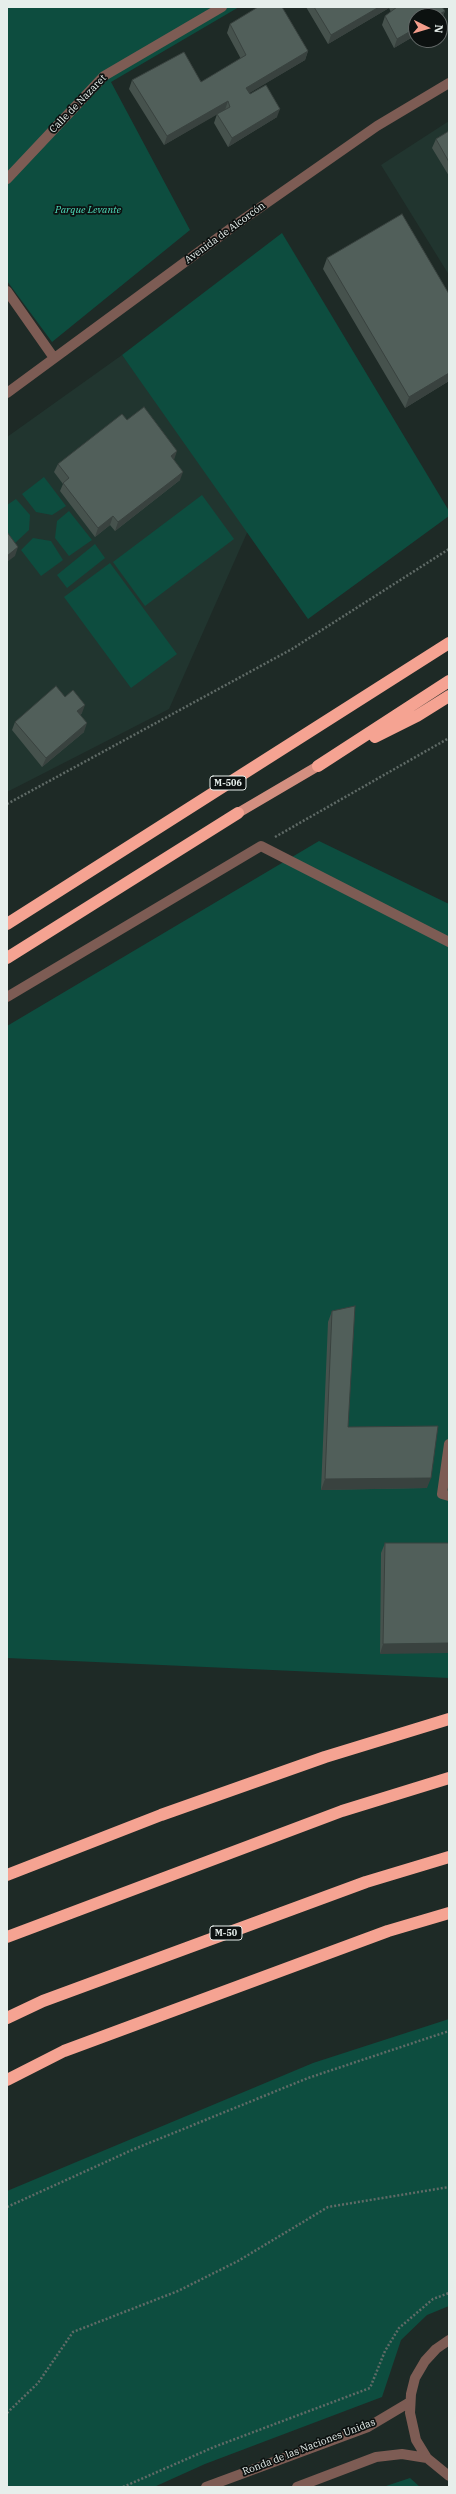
<!DOCTYPE html>
<html>
<head>
<meta charset="utf-8">
<style>
	body { margin:0 }
	#map { position:relative; width:456px; height:2494px; overflow:hidden; background:#1e2a26; font-family:"IBM Plex Serif",serif }
	canvas { display:block }
	.frame { position:absolute; inset:0; border:8px solid #e6eeeb; pointer-events:none }
	.north { position:absolute; left:408px; top:8px; width:40px; height:40px; box-sizing:border-box; background:#0c1110; border:1px solid #636968; border-radius:50%; rotate:95deg; font-size:11px; font-weight:700; line-height:16px; text-align:center; color:#e6eeeb }
	.north::after { content:''; display:block; margin:auto; width:14px; height:18px; background:#f49d8b; clip-path:polygon(50% 0,100% 100%,50% 72%,0 100%) }
</style>
</head>
<body>
<div id="map">
<canvas width="456" height="2494"></canvas>
<div class="frame"></div>
<div class="north">N</div>
</div>
<script>
const ctx = document.querySelector('canvas').getContext('2d');
ctx.lineJoin = 'round';
function fillPath(path, color) {
  ctx.fillStyle = color;
  ctx.fill(path, 'evenodd');
}
function toPath(rows) {
  const path = new Path2D();
  for (const r of rows) {
    path.moveTo(r[0], r[1]);
    for (let i = 2; i < r.length; i += 2) path.lineTo(r[i], r[i + 1]);
  }
  return path;
}
function stroke(path, color, width, dash) {
  ctx.strokeStyle = color;
  ctx.lineWidth = width;
  ctx.lineCap = dash ? 'butt' : 'round';
  ctx.setLineDash(dash || []);
  ctx.stroke(path);
}
function drawText(font, color, halo, rows, align = 'center') {
  ctx.font = font + ' "IBM Plex Serif",serif';
  ctx.lineWidth = 3.5;
  ctx.setLineDash([]);
  ctx.textBaseline = 'middle';
  ctx.strokeStyle = halo;
  ctx.fillStyle = color;
  for (const [text, x, y, turn = 0] of rows) {
    ctx.save();
    ctx.translate(x, y);
    ctx.rotate((+turn || 0) * Math.PI / 180);
    ctx.textAlign = isNaN(turn) ? turn : align;
    if (halo) ctx.strokeText(text, 0, 0);
    ctx.fillText(text, 0, 0);
    ctx.restore();
  }
}
fillPath(toPath([
	[449,121,449,275,381,165],
	[122,355,250,526,169,709,7,792,7,437]
]), '#21352f');
fillPath(toPath([
	[7,7,239,7,111,82,190,230,52,342,7,281],
	[282,233,449,511,449,516,308,619,122,355],
	[44,477,66,506,52,515,36,512,22,494],
	[202,495,234,539,145,606,113,562],
	[16,499,30,515,29,530,15,543,7,532,7,505],
	[69,511,92,540,69,556,55,538,57,521],
	[33,538,51,541,63,560,41,576,21,550],
	[95,544,105,558,67,588,57,575],
	[110,563,177,654,131,688,64,597],
	[319,841,449,904,449,1678,7,1658,7,1026],
	[449,2019,449,2306,427,2315,401,2340,382,2397,205,2464,154,2487,7,2487,7,2191,313,2063],
	[410,2478,420,2487,383,2487]
]), '#0d4d3f');
stroke(toPath([
	[7,804,292,649,449,549],
	[275,837,449,738],
	[7,2207,132,2150,308,2078,449,2031],
	[7,2413,38,2383,73,2332,178,2291,238,2261,328,2207,449,2187],
	[123,2487,214,2447,370,2388,385,2351,399,2328,433,2299,449,2293]
]), '#606b67', 2.5, [2, 2]);
stroke(toPath([
	[7,179,104,76,222,7],
	[7,291,54,358],
	[7,393,238,223,377,126,449,83],
	[7,997,261,846,449,942],
	[449,1444,442,1494,449,1496],
	[449,2340,436,2349,425,2361,415,2378,411,2394,410,2413,416,2440,427,2458,449,2476],
	[206,2487,368,2427,410,2402],
	[297,2487,376,2457,402,2454,427,2458]
]), '#7d5c54', 10);
stroke(toPath([
	[238,813,318,766]
]), '#d38f80', 10);
stroke(toPath([
	[375,737,417,716,449,696],
	[318,766,449,681],
	[7,924,449,643],
	[7,958,238,813],
	[7,1875,161,1815,325,1757,449,1719],
	[7,1937,342,1811,449,1778],
	[7,2018,43,2001,366,1882,449,1857],
	[7,2080,64,2051,388,1931,449,1913]
]), '#f5a392', 12);
fillPath(toPath([
	[306,7,442,7,445,11,441,20,416,16,416,35,394,48,382,25,385,16,391,12,389,8,328,44],
	[230,24,308,51,305,60,249,93,277,117,228,147,214,123,217,114,164,145,129,89,132,80,201,82,241,59,227,33],
	[449,131,449,176,432,148,436,139],
	[327,258,449,294,449,381,405,408,323,269],
	[127,420,174,460,180,480,115,531,110,525,95,537,60,491,63,484,54,472,58,464],
	[65,697,82,713,80,715,84,732,42,767,12,730,15,722],
	[332,1311,348,1427,427,1488,321,1490,328,1322],
	[385,1543,449,1543,380,1654,381,1553]
]), '#46524d');
fillPath(toPath([
	[379,7,389,7,389,8,328,44,331,35],
	[445,11,441,20,440,20,440,16,436,16],
	[416,28,416,35,394,48,397,39],
	[308,51,305,60,243,97,246,88],
	[228,101,225,110,164,145,167,136],
	[280,109,277,117,228,147,232,138],
	[449,373,449,381,405,408,409,397],
	[177,451,174,460,171,456],
	[183,472,180,480,115,531,118,522],
	[113,516,110,525,95,537,98,528],
	[18,547,15,556,7,562,7,556],
	[85,705,82,713,74,720,77,711],
	[87,723,84,732,42,767,46,758],
	[431,1478,427,1488,321,1490,325,1479],
	[449,1643,449,1653,380,1654,383,1644]
]), '#39423f');
const building = toPath([
	[258,7,282,7,308,51,246,88,250,94,266,85,280,109,232,138,217,114,230,107,228,101,167,136,132,80,184,52,201,82,246,55,230,24,258,7],
	[314,7,379,7,331,35,314,7],
	[396,7,442,7,445,11,436,16,416,16,416,28,397,39,385,16,397,7,396,7],
	[449,131,449,162,436,139,449,131],
	[402,214,449,294,449,373,409,397,327,258,402,214],
	[144,407,177,451,171,456,183,472,118,522,113,516,98,528,63,483,69,478,58,464,122,414,127,420,144,407],
	[7,532,18,547,7,556,7,532],
	[56,686,65,697,73,690,85,705,77,711,87,723,46,758,15,722,56,686],
	[355,1306,348,1427,438,1426,431,1478,325,1479,332,1311,355,1306],
	[385,1543,449,1543,449,1643,383,1644,385,1543]
]);
fillPath(building, '#515f5a');
stroke(building, '#39423f', 1);
for (const [x, y, w] of [
	[228,783,36],
	[226,1933,32]
]) {
  const box = new Path2D();
  box.roundRect(x - w / 2, y - 7, w, 14, 3);
  ctx.fillStyle = '#0c1110';
  ctx.fill(box);
  stroke(box, '#e6eeeb', 1);
}
drawText('bold 9px', '#e6eeeb', null, [
	["M-506",228,783],
	["M-50",226,1933]
]);
drawText('10px', '#e6eeeb', '#0c1110', [
	["Calle de Nazaret",78,104,-46],
	["Avenida de Alcorcón",225,233,-36],
	["Ronda de las Naciones Unidas",309,2447,-21]
]);
drawText('italic 10px', '#4fdfbe', '#0c1110', [
	["Parque Levante",88,210]
]);
</script>
</body>
</html>
